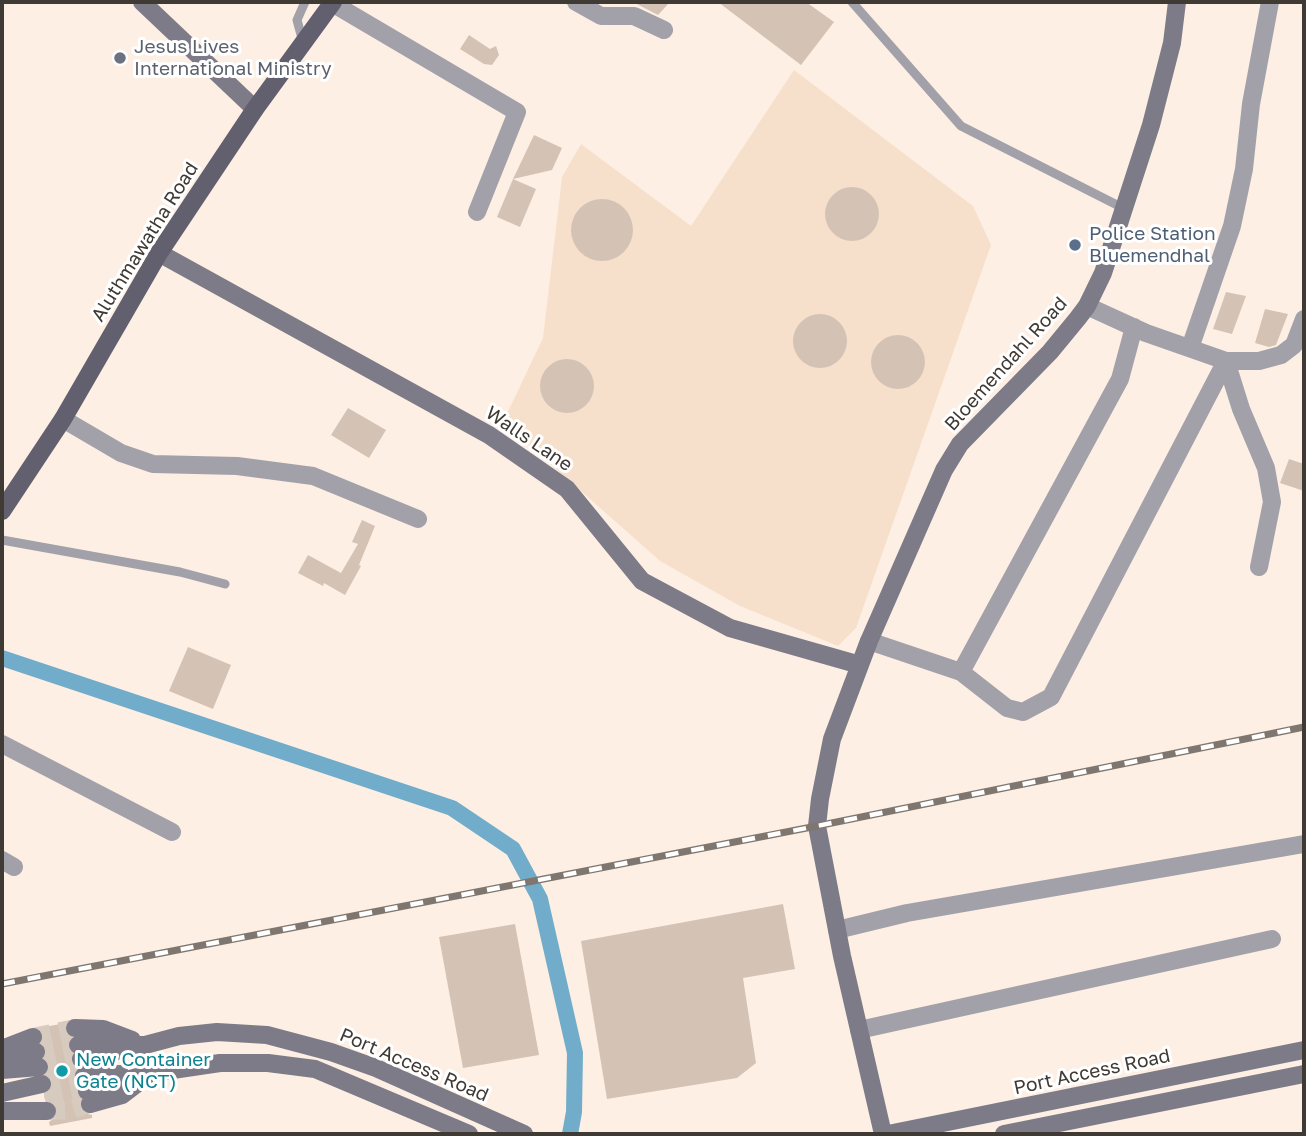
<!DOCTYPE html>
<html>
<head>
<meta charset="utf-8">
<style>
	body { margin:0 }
	#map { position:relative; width:1306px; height:1136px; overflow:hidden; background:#fdefe3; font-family:"Golos Text",sans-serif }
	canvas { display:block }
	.frame { position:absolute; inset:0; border:4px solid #403a34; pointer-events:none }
</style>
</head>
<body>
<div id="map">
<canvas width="1306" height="1136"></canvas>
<div class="frame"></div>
</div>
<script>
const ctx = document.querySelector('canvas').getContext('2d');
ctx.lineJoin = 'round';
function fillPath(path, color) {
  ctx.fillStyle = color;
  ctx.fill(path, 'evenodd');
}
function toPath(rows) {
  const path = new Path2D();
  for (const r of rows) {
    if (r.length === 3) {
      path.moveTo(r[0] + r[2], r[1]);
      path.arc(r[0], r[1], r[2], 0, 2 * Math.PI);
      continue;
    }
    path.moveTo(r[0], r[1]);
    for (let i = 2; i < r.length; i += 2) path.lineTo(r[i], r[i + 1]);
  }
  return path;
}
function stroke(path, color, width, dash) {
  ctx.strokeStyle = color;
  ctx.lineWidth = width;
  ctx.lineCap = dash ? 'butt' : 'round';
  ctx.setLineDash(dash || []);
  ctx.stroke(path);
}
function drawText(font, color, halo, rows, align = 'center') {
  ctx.font = font + ' "Golos Text",sans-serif';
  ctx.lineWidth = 6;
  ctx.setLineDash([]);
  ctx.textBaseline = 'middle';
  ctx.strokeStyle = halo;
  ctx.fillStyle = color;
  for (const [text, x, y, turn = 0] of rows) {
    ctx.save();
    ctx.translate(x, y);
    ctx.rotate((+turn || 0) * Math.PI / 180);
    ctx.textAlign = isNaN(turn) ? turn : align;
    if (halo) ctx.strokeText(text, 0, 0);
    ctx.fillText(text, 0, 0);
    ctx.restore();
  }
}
fillPath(toPath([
	[794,70,973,206,991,245,856,628,838,646,740,606,660,561,503,422,543,338,562,177,581,144,691,226]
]), '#f7e0cb');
stroke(toPath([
	[2,658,452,808,513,849,540,899,575,1053,574,1112,570,1134]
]), '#71adca', 16);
fillPath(toPath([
	[633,2,670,2,658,15],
	[718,2,806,2,834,22,801,65],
	[469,35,490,49,496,46,499,55,492,65,484,64,460,49],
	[534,135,562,148,552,170,513,179],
	[513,179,536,189,520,227,497,217],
	[852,214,27],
	[602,230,31],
	[1226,292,1246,296,1232,334,1213,329],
	[1265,309,1288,314,1276,345,1269,347,1255,343],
	[820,341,27],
	[898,362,27],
	[567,386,27],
	[348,408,386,430,369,458,331,435],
	[1289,459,1304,464,1304,491,1280,483],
	[362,520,375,526,359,565,361,566,345,595,324,583,323,586,298,573,308,555,341,573,358,544,352,542],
	[188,647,231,665,213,709,169,691],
	[783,904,795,969,743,978,756,1063,737,1078,607,1099,581,941],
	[515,924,539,1055,463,1068,439,937],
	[65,1023,65,1033,69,1038,67,1046,71,1054,70,1062,76,1069,73,1077,78,1085,76,1093,80,1100,79,1108,83,1113,92,1115,92,1118,50,1126,49,1122,56,1117,58,1110,53,1102,45,1100,44,1095,50,1092,53,1082,47,1074,50,1065,45,1058,47,1050,42,1043,44,1034,40,1028]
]), '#d4c3b5');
stroke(toPath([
	[33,1037,75,1028],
	[36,1052,78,1045],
	[39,1067,81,1059],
	[42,1084,84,1076],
	[45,1099,87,1091],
	[47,1111,70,1110,90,1104]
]), '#d7cbc0', 18, [18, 9]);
stroke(toPath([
	[852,2,961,126,1125,209],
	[303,42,297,20,305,2],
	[2,540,180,572,225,584]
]), '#a2a1aa', 9);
stroke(toPath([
	[576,2,601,16,634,16,664,30],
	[332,3,517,112,477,212],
	[1087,306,1146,333,1226,361,1259,361,1281,355,1294,345,1304,319],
	[1190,348,1232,226,1244,169,1251,104,1270,2],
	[1226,361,1241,409,1266,468,1272,502,1259,567],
	[63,419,121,453,153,464,237,466,313,476,418,519],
	[869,641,961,672,1120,379,1134,327],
	[961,672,1007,708,1023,712,1051,697,1226,361],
	[2,744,172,832],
	[2,860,14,867],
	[837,930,907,913,1304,844],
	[859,1030,1272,939]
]), '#a2a1aa', 18);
stroke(toPath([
	[142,2,255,109],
	[159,253,489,435,567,489,642,581,730,628,860,665],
	[75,1028,103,1029,132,1040],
	[78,1045,145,1045,179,1036,217,1032,267,1035,331,1052,376,1068,524,1134],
	[2,1049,33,1037],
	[81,1059,117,1051],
	[2,1060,36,1052],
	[2,1070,39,1067],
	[84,1076,120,1074],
	[87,1091,152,1073,220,1063,268,1063,315,1069,469,1134],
	[2,1093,42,1084],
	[90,1104,122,1095,143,1079],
	[2,1111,47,1111],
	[883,1134,842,956,817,826,820,799,832,739,869,641,944,470,960,444,1050,352,1078,318,1087,306,1103,273,1151,125,1172,43,1177,2],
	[888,1134,1304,1050],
	[1004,1134,1304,1074]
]), '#7c7b87', 18);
stroke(toPath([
	[2,511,63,419,159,253,255,109,333,2]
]), '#625f6e', 18);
const rail = toPath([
	[2,984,817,826,1304,727]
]);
stroke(rail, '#7f776f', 7);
stroke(rail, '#fff', 4.5, [13]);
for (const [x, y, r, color] of [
	[120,58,7,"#6b7280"],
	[1075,245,7,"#5c6f8a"],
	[62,1071,7,"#0f9aa8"]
]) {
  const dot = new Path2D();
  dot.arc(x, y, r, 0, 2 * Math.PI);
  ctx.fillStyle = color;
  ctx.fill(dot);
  stroke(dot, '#fff', 2.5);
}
drawText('19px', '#5b616d', '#fff', [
	["Jesus Lives",134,47],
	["International Ministry",134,69]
], 'left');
drawText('19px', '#4e5e75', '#fff', [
	["Police Station",1089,234],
	["Bluemendhal",1089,256]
], 'left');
drawText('19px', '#403a34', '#fff', [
	["Aluthmawatha Road",145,242,-58],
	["Bloemendahl Road",1006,364,-48],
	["Walls Lane",529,439,34],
	["Port Access Road",414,1065,23],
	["Port Access Road",1092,1072,-12]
]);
drawText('19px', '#0d838f', '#fff', [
	["New Container",76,1060],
	["Gate (NCT)",76,1082]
], 'left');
</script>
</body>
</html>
